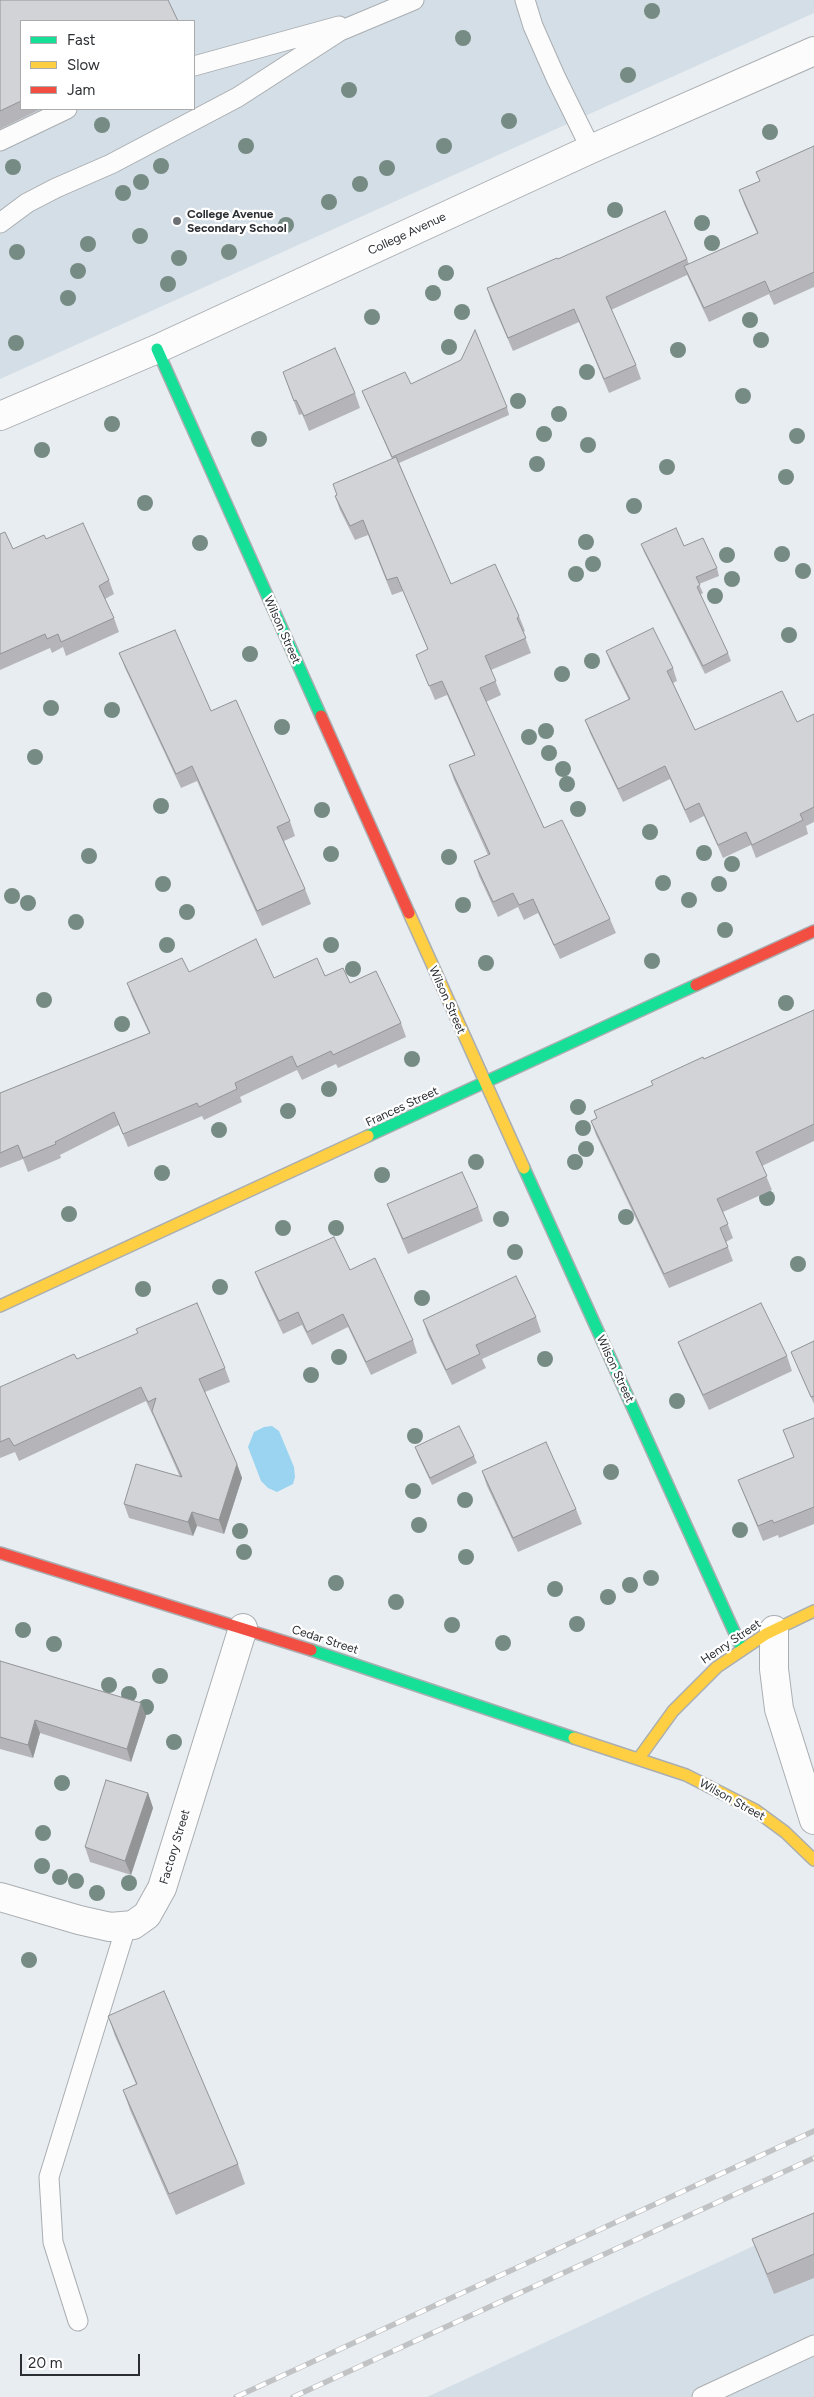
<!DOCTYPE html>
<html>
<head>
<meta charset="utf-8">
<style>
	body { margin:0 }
	#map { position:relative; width:814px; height:2397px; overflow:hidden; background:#e8edf1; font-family:Figtree,sans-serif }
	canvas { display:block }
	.legend { position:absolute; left:20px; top:20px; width:175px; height:90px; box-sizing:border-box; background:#fff; border:1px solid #aaabad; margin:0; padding:6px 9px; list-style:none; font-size:15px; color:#2b2e32 }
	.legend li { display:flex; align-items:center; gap:10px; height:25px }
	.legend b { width:25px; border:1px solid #aaabad }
	.scale { position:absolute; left:20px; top:2354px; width:120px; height:22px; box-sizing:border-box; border:2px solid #2b2e32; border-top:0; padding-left:6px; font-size:15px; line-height:18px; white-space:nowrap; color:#2b2e32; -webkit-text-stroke:4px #fff; paint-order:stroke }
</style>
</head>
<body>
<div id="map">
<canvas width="814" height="2397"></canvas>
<ul class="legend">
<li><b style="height:6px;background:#16e098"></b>Fast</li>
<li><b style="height:6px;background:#ffcf43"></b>Slow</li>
<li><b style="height:6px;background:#f24e42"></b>Jam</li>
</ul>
<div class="scale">20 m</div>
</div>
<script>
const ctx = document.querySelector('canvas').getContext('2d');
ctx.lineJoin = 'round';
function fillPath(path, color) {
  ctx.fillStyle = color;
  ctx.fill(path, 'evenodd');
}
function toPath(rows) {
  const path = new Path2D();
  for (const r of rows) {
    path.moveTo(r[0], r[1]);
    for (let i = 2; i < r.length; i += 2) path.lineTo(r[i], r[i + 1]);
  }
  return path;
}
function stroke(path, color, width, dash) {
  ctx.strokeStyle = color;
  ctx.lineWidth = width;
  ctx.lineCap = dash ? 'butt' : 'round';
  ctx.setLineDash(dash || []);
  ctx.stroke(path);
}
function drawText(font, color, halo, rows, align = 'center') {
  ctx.font = font + ' Figtree,sans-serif';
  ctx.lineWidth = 4.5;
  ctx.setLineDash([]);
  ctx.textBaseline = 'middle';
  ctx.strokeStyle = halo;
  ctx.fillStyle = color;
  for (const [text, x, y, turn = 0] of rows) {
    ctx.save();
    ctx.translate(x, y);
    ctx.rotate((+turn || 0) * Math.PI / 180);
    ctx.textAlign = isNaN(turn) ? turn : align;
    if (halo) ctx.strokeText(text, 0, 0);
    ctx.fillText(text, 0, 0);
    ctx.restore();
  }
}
fillPath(toPath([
	[0,0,814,0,814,13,0,379],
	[21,21,194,21,194,109,21,109],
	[814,2218,814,2397,427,2397]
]), '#d4dee6');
fillPath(toPath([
	[272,1426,279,1431,294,1467,295,1477,293,1484,277,1492,268,1488,261,1481,248,1447,254,1432,264,1427]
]), '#9bd4f1');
const lane = toPath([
	[525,0,533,26,556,78,591,149],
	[194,66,339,26],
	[0,141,67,109],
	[0,223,27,203,56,188,111,164,238,97,340,31,414,0],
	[78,2321,53,2242,49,2177,126,1927],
	[702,2397,814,2345]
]);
const street = toPath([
	[0,416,157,349,591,149,814,51],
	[774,1630,774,1669,779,1709,814,1820],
	[0,1897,79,1920,110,1927,133,1925,147,1915,162,1888,243,1628]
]);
const fast = toPath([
	[157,349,321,716],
	[368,1136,696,985],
	[524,1168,742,1649],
	[311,1650,574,1738]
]);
const slow = toPath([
	[409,913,524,1168],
	[0,1306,368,1136],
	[574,1738,686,1775,755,1810,785,1832,814,1860],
	[639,1758,673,1711,717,1667,766,1634,814,1611]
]);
const jam = toPath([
	[321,716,409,913],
	[696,985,814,931],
	[0,1553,311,1650]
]);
stroke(lane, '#aaaeb1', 21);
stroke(street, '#aaaeb1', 30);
stroke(fast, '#aaaeb1', 14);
stroke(slow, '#aaaeb1', 14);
stroke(jam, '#aaaeb1', 14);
stroke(lane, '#fcfcfd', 19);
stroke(street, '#fcfcfd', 28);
stroke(fast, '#16e098', 11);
stroke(slow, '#ffcf43', 11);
stroke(jam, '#f24e42', 11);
const rail = toPath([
	[236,2397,814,2131],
	[293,2397,814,2158]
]);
stroke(rail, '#c1c2c4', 5.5);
stroke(rail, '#fff', 4, [11]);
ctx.fillStyle = '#768b83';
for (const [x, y] of [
	[652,11],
	[463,38],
	[628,75],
	[349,90],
	[509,121],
	[102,125],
	[770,132],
	[246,146],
	[444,146],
	[161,166],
	[13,167],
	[387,168],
	[141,182],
	[360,184],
	[123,193],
	[329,202],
	[615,210],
	[702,223],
	[286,225],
	[140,236],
	[712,243],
	[88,244],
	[17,252],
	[229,252],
	[179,258],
	[78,271],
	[446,273],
	[168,284],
	[433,293],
	[68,298],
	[462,312],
	[372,317],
	[750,320],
	[761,340],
	[16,343],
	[449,347],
	[678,350],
	[587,372],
	[743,396],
	[518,401],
	[559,414],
	[112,424],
	[544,434],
	[797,436],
	[259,439],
	[588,445],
	[42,450],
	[537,464],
	[667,467],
	[786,477],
	[145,503],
	[634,506],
	[586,542],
	[200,543],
	[782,554],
	[727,555],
	[593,564],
	[803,571],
	[576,574],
	[732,579],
	[715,596],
	[789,635],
	[250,654],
	[592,661],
	[562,674],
	[51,708],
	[112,710],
	[282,727],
	[546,731],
	[529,737],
	[549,753],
	[35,757],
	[563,769],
	[567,784],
	[161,806],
	[578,809],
	[322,810],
	[650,832],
	[704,853],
	[331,854],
	[89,856],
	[449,857],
	[732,864],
	[663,883],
	[163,884],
	[719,884],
	[12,896],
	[689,900],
	[28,903],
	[463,905],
	[187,912],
	[76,922],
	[725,930],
	[167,945],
	[331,945],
	[652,961],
	[486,963],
	[353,969],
	[44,1000],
	[786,1003],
	[122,1024],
	[412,1059],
	[329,1089],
	[578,1107],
	[288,1111],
	[583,1128],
	[219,1130],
	[586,1149],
	[476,1162],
	[575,1162],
	[162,1173],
	[382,1175],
	[767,1198],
	[69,1214],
	[626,1217],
	[501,1219],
	[283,1228],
	[336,1228],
	[515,1252],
	[798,1264],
	[220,1287],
	[143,1289],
	[422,1298],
	[339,1357],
	[545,1359],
	[311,1375],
	[677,1401],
	[415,1436],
	[611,1472],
	[413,1491],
	[465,1500],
	[419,1525],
	[740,1530],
	[240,1531],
	[244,1552],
	[466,1557],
	[651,1578],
	[336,1583],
	[630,1585],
	[555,1589],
	[608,1597],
	[396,1602],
	[577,1624],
	[452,1625],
	[23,1630],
	[503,1643],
	[54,1644],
	[160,1676],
	[109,1685],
	[129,1694],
	[146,1707],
	[174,1742],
	[62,1783],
	[43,1833],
	[42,1866],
	[60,1877],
	[76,1881],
	[129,1883],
	[97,1893],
	[29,1960]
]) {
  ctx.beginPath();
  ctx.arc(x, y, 8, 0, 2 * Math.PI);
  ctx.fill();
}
fillPath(toPath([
	[0,0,21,21,21,109,41,109,0,129],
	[814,146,814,287,774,305,769,294,709,322,687,275,611,310,636,365,641,379,609,393,579,322,513,351,491,301,487,288,558,259,687,259,689,264,757,233,744,204,739,190,760,181,756,172],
	[283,372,355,393,360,408,309,431,302,414,299,415],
	[411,384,507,407,509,415,399,463,451,584,519,616,525,631,523,632,531,653,491,670,501,695,486,702,544,828,610,919,616,933,560,959,538,913,524,920,518,907,498,917,479,876,474,861,488,855,454,780,449,765,474,755,447,695,435,700,416,655,428,650,403,591,392,595,368,535,355,540,340,510,335,496,337,495,333,484,392,459,362,391],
	[0,534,13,549,46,539,109,580,114,594,105,599,114,618,119,632,66,656,63,647,52,653,50,648,0,670],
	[641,544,684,546,717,568,719,576,699,584,703,593,700,595,728,653,731,661,705,674,644,552],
	[606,651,673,668,677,681,673,683,695,730,797,722,814,714,814,822,806,826,808,834,756,858,751,845,723,858,704,816,690,823,670,779,623,802,590,733,585,720,629,700,611,664],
	[119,653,211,711,290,821,295,836,284,841,305,889,311,904,262,926,197,781,181,788,125,668],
	[189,972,274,978,325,976,350,983,401,1023,406,1037,338,1068,336,1064,302,1080,297,1070,240,1097,242,1102,204,1120,202,1116,128,1147,119,1125,60,1155,61,1158,28,1172,23,1159,0,1168,0,1093,149,1033,132,997,127,983],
	[814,1010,814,1141,762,1166,772,1190,723,1212,733,1238,726,1242,733,1261,669,1288,596,1135,591,1121,597,1118,594,1111,653,1085,704,1059],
	[387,1204,478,1207,483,1221,408,1254,393,1219],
	[350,1270,413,1340,417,1353,371,1375,348,1327,312,1345,302,1325,283,1334,260,1285,255,1272],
	[536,1317,541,1332,482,1359,486,1368,452,1385,428,1335,423,1320],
	[814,1341,814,1404,791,1352],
	[678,1342,787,1356,792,1371,709,1410,684,1357],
	[77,1359,225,1368,230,1382,205,1392,237,1464,242,1478,224,1534,197,1526,193,1536,129,1518,124,1504,180,1477,157,1425,153,1415,153,1416,146,1401,19,1461,15,1452,0,1458,0,1387],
	[814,1418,814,1524,779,1538,778,1535,763,1541,738,1480,794,1457,783,1430],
	[415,1447,474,1456,477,1463,432,1485,418,1455],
	[482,1471,576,1509,582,1524,518,1552,487,1486],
	[0,1661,146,1716,131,1762,40,1733,33,1758,0,1749],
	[148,1793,153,1808,131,1875,90,1862,85,1847],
	[108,2016,238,2164,245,2184,176,2215,130,2110,123,2090,136,2084,115,2036],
	[814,2213,814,2278,774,2294,752,2239]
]), '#b5b5b9');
fillPath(toPath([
	[237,1464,242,1478,224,1534,219,1520],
	[192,1512,197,1526,193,1536,188,1522],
	[141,1703,146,1716,131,1762,127,1749],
	[35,1720,40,1733,33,1758,28,1745],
	[148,1793,153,1808,131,1875,125,1861]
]), '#939496');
const building = toPath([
	[0,0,168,0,178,21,21,21,21,101,0,111,0,0],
	[814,146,814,272,770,292,765,281,704,308,684,266,758,233,739,190,760,181,756,172,814,146],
	[665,211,687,259,606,297,636,365,604,379,574,309,508,338,487,288,557,258,558,259,665,211],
	[475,330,507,407,392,457,362,391,405,372,411,384,461,360,475,330],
	[335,348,355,393,304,416,296,400,294,401,283,372,335,348],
	[396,457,451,584,495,564,519,616,517,618,526,638,485,656,496,681,480,688,544,828,562,820,610,919,554,945,533,899,519,905,513,893,493,902,474,861,490,854,449,765,475,755,442,681,429,686,416,655,428,649,397,577,387,580,363,520,350,526,335,496,337,495,333,484,396,457],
	[83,523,109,580,99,586,114,618,61,642,58,634,47,639,45,634,0,654,0,534,5,532,13,549,44,535,46,539,83,523],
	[676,528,684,546,703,538,717,568,696,577,700,585,697,587,728,653,703,666,641,544,676,528],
	[653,628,673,668,667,671,695,730,782,691,797,722,814,714,814,807,800,814,803,820,752,845,746,832,718,845,699,803,685,810,665,766,618,789,585,720,630,699,606,651,653,628],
	[175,630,211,711,236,700,290,821,277,827,305,889,257,911,192,766,176,774,119,653,175,630],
	[256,939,274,978,317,958,325,976,343,968,350,983,376,971,401,1023,333,1055,331,1051,297,1067,292,1056,235,1083,237,1089,199,1107,197,1103,123,1134,114,1112,55,1142,56,1144,23,1158,18,1145,0,1153,0,1093,150,1033,127,983,182,958,189,972,256,939],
	[814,1010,814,1124,756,1152,767,1176,717,1199,728,1224,720,1228,728,1247,664,1274,591,1121,597,1118,594,1111,653,1085,651,1081,703,1057,704,1059,814,1010],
	[462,1172,478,1207,403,1239,387,1204,462,1172],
	[334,1237,350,1270,375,1258,413,1340,366,1362,343,1314,307,1332,298,1312,279,1321,255,1272,334,1237],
	[516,1276,536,1317,476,1345,480,1354,446,1370,423,1320,516,1276],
	[197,1303,225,1368,199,1379,237,1464,219,1520,192,1512,188,1522,124,1504,136,1464,182,1477,152,1411,156,1398,148,1402,141,1387,14,1446,9,1438,0,1442,0,1387,74,1354,77,1359,138,1333,136,1329,197,1303],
	[761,1303,787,1356,703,1395,678,1342,761,1303],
	[814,1341,814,1396,811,1397,791,1352,814,1341],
	[814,1418,814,1507,774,1523,772,1520,758,1526,738,1480,794,1457,783,1430,814,1418],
	[459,1426,474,1456,430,1478,415,1447,459,1426],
	[546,1442,576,1509,513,1538,482,1471,546,1442],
	[0,1661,141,1703,127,1749,35,1720,28,1745,0,1737,0,1661],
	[106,1780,148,1793,125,1861,85,1847,106,1780],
	[164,1991,238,2164,169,2194,123,2090,137,2084,108,2016,164,1991],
	[814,2213,814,2254,767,2274,752,2239,814,2213]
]);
fillPath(building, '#d2d3d7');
stroke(building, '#939496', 1);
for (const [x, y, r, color] of [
	[177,221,5,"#6d7175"]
]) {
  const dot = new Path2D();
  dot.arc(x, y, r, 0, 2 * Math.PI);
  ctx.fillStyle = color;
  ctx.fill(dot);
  stroke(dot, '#fff', 2);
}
drawText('bold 12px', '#2b2e32', '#fff', [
	["College Avenue",187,214],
	["Secondary School",187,228]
], 'left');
drawText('12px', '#2b2e32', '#fff', [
	["College Avenue",407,234,-25],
	["Wilson Street",282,630,66],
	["Wilson Street",447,1000,66],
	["Frances Street",402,1107,-25],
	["Wilson Street",615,1369,65],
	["Cedar Street",325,1640,18],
	["Henry Street",731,1642,-34],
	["Wilson Street",732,1800,29],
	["Factory Street",175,1847,-73]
]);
</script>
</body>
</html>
